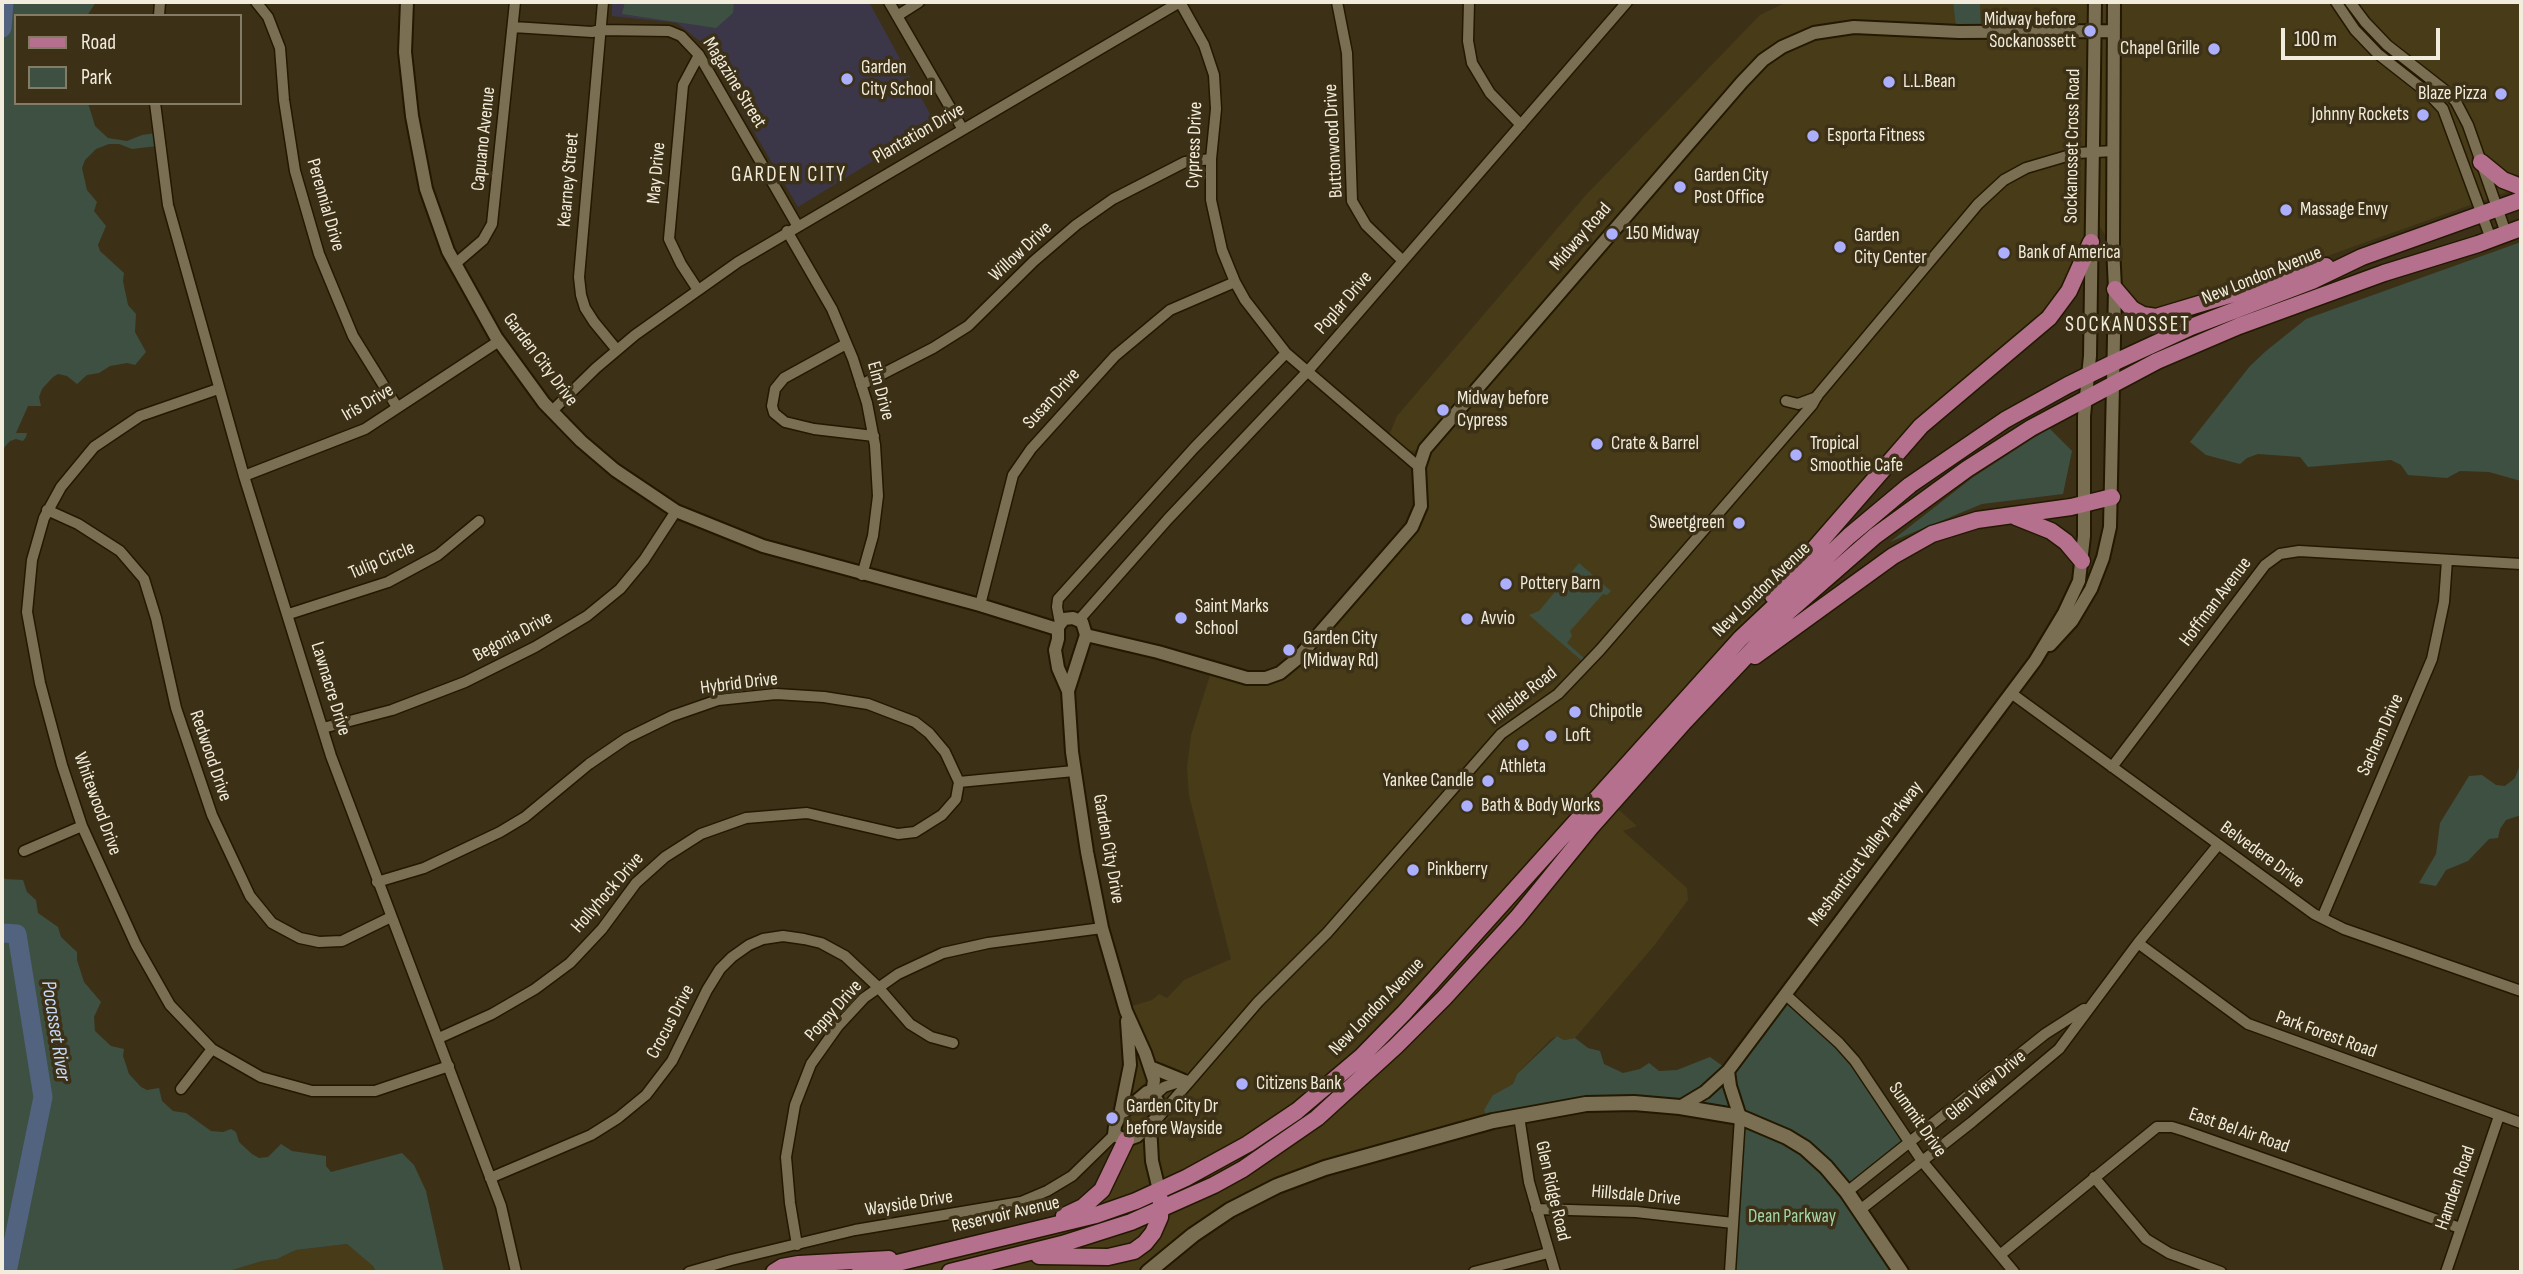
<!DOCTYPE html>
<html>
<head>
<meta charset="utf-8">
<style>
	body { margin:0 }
	#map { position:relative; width:2523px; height:1274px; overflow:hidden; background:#3c3117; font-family:"Sofia Sans Condensed",sans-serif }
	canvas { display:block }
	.frame { position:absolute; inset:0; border:4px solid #f2ecdc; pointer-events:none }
	.legend { position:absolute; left:14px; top:14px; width:228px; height:91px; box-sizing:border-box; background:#3c3117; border:2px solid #857c66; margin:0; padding:9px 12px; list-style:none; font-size:21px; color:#f2ecdc }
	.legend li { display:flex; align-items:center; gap:14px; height:35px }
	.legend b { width:35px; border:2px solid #857c66 }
	.scale { position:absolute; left:2281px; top:28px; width:159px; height:32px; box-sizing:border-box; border:4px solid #f2ecdc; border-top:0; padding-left:9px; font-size:21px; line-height:24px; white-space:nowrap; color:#f2ecdc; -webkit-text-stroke:5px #3c3117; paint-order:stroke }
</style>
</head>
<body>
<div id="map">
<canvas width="2523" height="1274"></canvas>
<div class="frame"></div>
<ul class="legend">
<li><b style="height:9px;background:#b4708d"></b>Road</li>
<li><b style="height:19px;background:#3e5041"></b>Park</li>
</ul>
<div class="scale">100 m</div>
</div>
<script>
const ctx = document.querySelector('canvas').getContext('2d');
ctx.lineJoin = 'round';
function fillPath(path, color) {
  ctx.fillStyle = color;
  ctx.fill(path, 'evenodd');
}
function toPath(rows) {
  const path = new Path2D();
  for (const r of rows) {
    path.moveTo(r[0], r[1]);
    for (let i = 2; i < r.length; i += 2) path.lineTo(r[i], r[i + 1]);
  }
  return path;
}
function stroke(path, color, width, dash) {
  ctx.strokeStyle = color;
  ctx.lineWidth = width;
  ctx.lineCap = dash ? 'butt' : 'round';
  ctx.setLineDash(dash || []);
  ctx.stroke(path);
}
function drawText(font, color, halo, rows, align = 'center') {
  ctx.font = font + ' "Sofia Sans Condensed",sans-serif';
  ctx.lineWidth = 7;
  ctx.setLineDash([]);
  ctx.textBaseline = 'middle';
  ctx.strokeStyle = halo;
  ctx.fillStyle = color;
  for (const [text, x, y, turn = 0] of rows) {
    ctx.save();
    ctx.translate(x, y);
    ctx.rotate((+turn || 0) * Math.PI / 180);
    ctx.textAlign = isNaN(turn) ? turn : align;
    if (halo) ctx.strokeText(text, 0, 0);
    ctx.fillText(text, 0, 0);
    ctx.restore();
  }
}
fillPath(toPath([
	[1787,2,1953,2,1956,27,1981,30,1980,2,2521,2,2521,187,2271,276,2162,319,2130,308,2110,263,2105,235,2096,220,2070,287,1990,365,1788,574,1714,664,1611,803,1637,826,1623,831,1687,888,1688,900,1653,947,1575,1038,1564,1040,1557,1036,1550,1040,1517,1074,1513,1084,1493,1095,1489,1121,1241,1202,1147,1272,772,1272,884,1260,1060,1222,1112,1171,1122,1108,1129,1007,1152,1000,1159,994,1167,998,1184,980,1231,959,1189,796,1187,768,1191,735,1212,669,1263,676,1278,671,1378,567,1420,506,1422,450,1409,451,1388,438,1397,416,1585,196,1760,15],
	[347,1244,373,1266,376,1272,226,1272,262,1261,277,1259,296,1250]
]), '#483b18');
fillPath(toPath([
	[612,2,869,2,935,123,798,207,701,42,677,23,612,16]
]), '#3b3749');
fillPath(toPath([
	[2,2,96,2,87,16,16,16,16,103,88,103,95,126,108,138,127,141,142,135,156,133,157,146,132,149,119,144,109,144,96,149,85,160,82,168,87,190,97,202,94,211,106,226,98,245,100,251,124,273,123,281,128,305,136,314,135,332,146,352,135,365,127,363,110,366,99,373,87,375,77,384,67,376,58,374,53,377,42,389,39,397,41,406,28,406,16,433,27,433,26,437,23,441,16,439,10,441,2,450],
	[625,2,734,2,733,13,716,28,622,14],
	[1953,2,1980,2,1981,30,1956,28],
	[2521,242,2521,481,2489,472,2460,471,2447,478,2408,475,2401,465,2391,460,2308,467,2300,457,2258,454,2247,458,2240,464,2206,455,2190,442,2250,366,2266,351,2306,319],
	[2049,428,2072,451,2063,494,1982,504,1890,542,1972,478],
	[1579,563,1611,591,1607,595,1603,594,1570,631,1572,636,1567,643,1584,658,1582,661,1529,615,1539,611],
	[2521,762,2521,817,2518,816,2506,820,2500,829,2498,838,2489,839,2468,861,2446,870,2436,886,2419,883,2436,854,2440,823,2469,776,2482,775,2496,785,2505,786,2515,778],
	[2,875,5,879,23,880,27,892,36,900,38,913,58,927,61,937,77,952,77,960,84,982,101,1002,94,1017,95,1031,111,1046,124,1049,123,1056,129,1074,141,1087,147,1090,159,1088,162,1101,173,1111,186,1113,211,1131,223,1132,231,1129,236,1132,239,1142,252,1154,259,1158,268,1157,281,1144,292,1151,326,1156,326,1166,331,1172,402,1153,414,1165,426,1191,444,1272,376,1272,373,1266,347,1244,296,1250,277,1259,262,1261,226,1272,2,1272],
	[1785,997,1843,1048,1907,1139,1849,1190,1900,1272,1730,1272,1740,1119,1630,1104,1489,1121,1484,1110,1493,1095,1513,1084,1517,1074,1557,1036,1564,1040,1575,1038,1588,1048,1600,1051,1604,1064,1623,1073,1640,1069,1649,1063,1659,1071,1677,1070,1710,1057,1727,1069]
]), '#3e5041');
stroke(toPath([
	[2,28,4,2],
	[2,933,17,934,43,1097,7,1272]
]), '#526380', 19);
const minor = toPath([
	[256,2,268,17,280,48,284,100,295,171,319,254,353,336,397,407],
	[603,2,579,277,581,295,585,308,594,322,617,350],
	[889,2,962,128],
	[1180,2,1204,45,1214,75,1216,109,1211,159,1211,200,1222,250,1235,282,1245,300,1286,353,1419,467],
	[1337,2,1347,53,1352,201,1366,225,1403,261],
	[1469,2,1468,41,1472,63,1490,93,1521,125],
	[2336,2,2355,30,2378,54,2429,94,2443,109,2491,239],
	[2350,2,2365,22,2387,45,2447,92,2456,102,2468,125,2506,233],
	[159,16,160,2],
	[897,16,919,2],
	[513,27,592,32,601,30,669,31,681,36,699,55,797,225],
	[155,103,168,205,244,476,331,756,501,1206,516,1272],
	[787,231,832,309,853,359,867,403,875,445,878,496,873,536,862,575],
	[455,264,483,240,492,224,515,2],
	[698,290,681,264,669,239,683,85,699,55],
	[846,344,784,378,775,389,772,406,774,413,785,422,814,429,874,436],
	[861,385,933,348,968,326,1034,261,1076,225,1113,199,1185,162,1211,159],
	[218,389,140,416,94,447,61,487,44,518,32,560,27,612,40,683,62,765,82,826,136,945,170,1005,212,1049,261,1077,312,1091,375,1091,449,1066],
	[1786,401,1798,404,1817,397],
	[552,411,596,368,635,335,738,262,1180,2],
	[244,476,365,429,499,341],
	[47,510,78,524,120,551,144,579,156,618,176,708,212,815,250,896,272,923,300,938,319,942,342,941,391,917],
	[980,605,1013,475,1031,449,1115,356,1170,310,1235,282],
	[289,614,388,582,438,555,479,521],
	[1079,620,1168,519,1307,372,1627,2],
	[1060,623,1057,607,1058,599,1194,448,1286,353],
	[2011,693,2314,914,2344,929,2521,991],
	[323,728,392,710,465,682,535,647,587,616,620,589,644,560,676,511],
	[2112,767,2265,565,2280,554,2299,551,2521,564],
	[24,851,82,826],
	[377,882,424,868,500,832,525,817,589,764,627,738,672,716,718,700,776,694,824,697,868,704,915,722,929,733,945,752,959,782,1074,771],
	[2322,918,2432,659,2444,602,2447,560],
	[2138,943,2248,1024,2521,1123],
	[1785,994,1839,1043,1855,1061,1922,1161,2014,1272],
	[439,1038,492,1014,535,989,570,963,602,929,636,883,665,857,701,834,746,818,807,813,898,834,915,832,942,815,956,799,959,782],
	[181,1089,212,1049],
	[1154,1096,1164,1087,1185,1080],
	[1519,1116,1529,1182,1555,1272],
	[1157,1119,1258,1002,1327,933,1501,734,1558,694,1600,650,1812,405,1817,396,1978,204,2004,180,2026,168,2077,153,2114,151],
	[2094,1177,2146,1239,2169,1253,2221,1272],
	[490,1178,591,1135,618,1118,646,1095,672,1061,707,990,720,969,732,957,749,945,763,939,783,936,804,939,821,943,845,956,878,987,910,1024,931,1037,953,1043],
	[1847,1192,2045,1034,2084,1009],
	[1536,1209,1636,1212,1733,1223],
	[1860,1210,1972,1122,2059,1049,2138,943,2218,845],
	[797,1245,790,1203,786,1157,795,1105,811,1064,838,1026,864,998,898,974,943,953,988,943,1102,928],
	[2000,1255,2157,1127,2172,1127,2185,1131,2460,1228],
	[689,1272,731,1260,855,1230,1021,1202,1047,1191,1072,1176,1114,1135],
	[1474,1272,1548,1253],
	[1730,1272,1740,1117],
	[2446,1272,2499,1116]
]);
const tertiary = toPath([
	[407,2,405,52,412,116,426,189,448,251,496,337,544,403,581,441,615,470,676,511,763,546,980,605,1057,629],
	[1086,635,1158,652,1247,678,1266,678,1280,673,1297,659,1412,527,1421,506,1419,467,1425,449,1742,82,1763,60,1782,47,1814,33,1854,27,1959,32,2113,31],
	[2050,645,2072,621,2091,589,2103,558,2110,527,2115,289,2113,246,2114,2],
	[1068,691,1086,635,1082,622,1073,618,1064,619,1058,627,1058,639,1055,650,1058,668,1068,691,1072,752,1087,852,1102,928,1126,1011,1145,1053,1154,1080,1152,1094],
	[1150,1067,1182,1080],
	[1728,1071,1730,1086,1740,1117],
	[1680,1107,1705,1092,1728,1071,2035,661,2064,613,2079,581,2084,536,2084,416,2090,356,2095,2],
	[1120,1115,1147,1092,1154,1096,1158,1102,1158,1111,1156,1119,1137,1136,1126,1140,1114,1135,1115,1126,1120,1115,1130,1065,1127,1021],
	[1150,1125,1152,1161,1159,1190]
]);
const secondary = toPath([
	[1148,1272,1193,1235,1230,1210,1277,1186,1325,1168,1493,1121,1586,1104,1634,1103,1680,1107,1740,1117,1787,1137,1805,1148,1826,1167,1847,1192,1901,1272]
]);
const primary = toPath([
	[2481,162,2503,180,2521,187],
	[2115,289,2132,309,2143,315,2156,317,2326,266],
	[2016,517,2051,531,2066,542,2082,561],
	[1773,596,1921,426,2049,318,2069,291,2091,242],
	[1755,656,1893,556,1932,534,1977,520,2071,507,2112,497],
	[1064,1216,1083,1207,1102,1190,1126,1140],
	[1039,1256,1108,1257,1134,1251,1145,1243,1153,1233,1160,1217,1161,1201],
	[774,1272,782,1267,799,1264,889,1259],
	[860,1272,1096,1215,1136,1201,1186,1178,1248,1144,1297,1111,1362,1056,1404,1013,1740,639,1849,536,1910,485,2005,420,2068,385,2113,363,2191,327,2312,281,2362,257,2521,200],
	[950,1272,1062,1244,1131,1222,1214,1185,1243,1169,1317,1118,1396,1046,1444,998,1517,918,1591,827,1685,721,1788,612,1875,536,1967,469,2031,428,2157,361,2239,326,2384,273,2478,244,2521,228]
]);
stroke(minor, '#231901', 13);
stroke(tertiary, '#231901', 16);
stroke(secondary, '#231901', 18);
stroke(primary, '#231901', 19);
stroke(minor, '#7a6f53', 10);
stroke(tertiary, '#7a6f53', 12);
stroke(secondary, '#7a6f53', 14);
stroke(primary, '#b4708d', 16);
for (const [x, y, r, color] of [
	[2090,31,7,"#acaffb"],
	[2214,49,7,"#acaffb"],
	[847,79,7,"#acaffb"],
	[1889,82,7,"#acaffb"],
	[2501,94,7,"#acaffb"],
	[2423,115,7,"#acaffb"],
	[1813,136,7,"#acaffb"],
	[1680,187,7,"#acaffb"],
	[2286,210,7,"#acaffb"],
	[1612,234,7,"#acaffb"],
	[1840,247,7,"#acaffb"],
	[2004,253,7,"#acaffb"],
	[1443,410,7,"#acaffb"],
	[1597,444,7,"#acaffb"],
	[1796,455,7,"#acaffb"],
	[1739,523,7,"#acaffb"],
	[1506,584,7,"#acaffb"],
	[1181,618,7,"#acaffb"],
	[1467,619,7,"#acaffb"],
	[1289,650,7,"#acaffb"],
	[1575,712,7,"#acaffb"],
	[1551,736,7,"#acaffb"],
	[1523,745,7,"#acaffb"],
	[1488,781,7,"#acaffb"],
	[1467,806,7,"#acaffb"],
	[1413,870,7,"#acaffb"],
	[1242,1084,7,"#acaffb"],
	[1112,1118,7,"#acaffb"]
]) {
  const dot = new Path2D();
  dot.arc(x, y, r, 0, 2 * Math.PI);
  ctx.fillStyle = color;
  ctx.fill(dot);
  stroke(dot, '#3c3117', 2.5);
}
drawText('19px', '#f2ecdc', '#3c3117', [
	["Midway before",2076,20,"right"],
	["Sockanossett",2076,42,"right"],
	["Chapel Grille",2200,49,"right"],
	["Garden",861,68],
	["City School",861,90],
	["L.L.Bean",1903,82],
	["Blaze Pizza",2487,94,"right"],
	["Johnny Rockets",2409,115,"right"],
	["Esporta Fitness",1827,136],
	["Garden City",1694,176],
	["Post Office",1694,198],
	["Massage Envy",2300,210],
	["150 Midway",1626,234],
	["Garden",1854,236],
	["City Center",1854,258],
	["Bank of America",2018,253],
	["Midway before",1457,399],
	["Cypress",1457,421],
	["Crate & Barrel",1611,444],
	["Tropical",1810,444],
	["Smoothie Cafe",1810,466],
	["Sweetgreen",1725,523,"right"],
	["Pottery Barn",1520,584],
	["Saint Marks",1195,607],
	["School",1195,629],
	["Avvio",1481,619],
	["Garden City",1303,639],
	["(Midway Rd)",1303,661],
	["Chipotle",1589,712],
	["Loft",1565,736],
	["Athleta",1523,767,"center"],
	["Yankee Candle",1474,781,"right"],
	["Bath & Body Works",1481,806],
	["Pinkberry",1427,870],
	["Citizens Bank",1256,1084],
	["Garden City Dr",1126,1107],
	["before Wayside",1126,1129]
], 'left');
drawText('19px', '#f2ecdc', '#3c3117', [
	["Magazine Street",734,83,58],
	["Plantation Drive",919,134,-30],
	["Capuano Avenue",484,139,-84],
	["Buttonwood Drive",1334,141,-93],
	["Cypress Drive",1195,145,-88],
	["Sockanosset Cross Road",2073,146,-89],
	["May Drive",657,173,-85],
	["Kearney Street",569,180,-85],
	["Perennial Drive",325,205,74],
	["Midway Road",1581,237,-49],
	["Willow Drive",1021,252,-43],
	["New London Avenue",2262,276,-22],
	["Poplar Drive",1344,303,-49],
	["Garden City Drive",540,360,53],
	["Elm Drive",880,391,75],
	["Susan Drive",1052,399,-48],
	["Iris Drive",368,403,-30],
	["Tulip Circle",382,561,-23],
	["New London Avenue",1762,590,-44],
	["Hoffman Avenue",2216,602,-53],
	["Begonia Drive",513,637,-28],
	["Hybrid Drive",739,684,-7],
	["Lawnacre Drive",330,689,73],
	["Hillside Road",1523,696,-38],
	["Sachem Drive",2381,735,-66],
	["Redwood Drive",210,756,71],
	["Whitewood Drive",97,804,70],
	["Garden City Drive",1108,849,80],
	["Meshanticut Valley Parkway",1866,854,-53],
	["Belvedere Drive",2262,855,36],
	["Hollyhock Drive",608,893,-49],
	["New London Avenue",1377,1007,-46],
	["Poppy Drive",834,1011,-48],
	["Crocus Drive",671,1022,-62],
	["Park Forest Road",2326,1035,20],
	["Glen View Drive",1986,1086,-40],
	["Summit Drive",1917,1120,55],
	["East Bel Air Road",2239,1131,19],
	["Hamden Road",2456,1188,-71],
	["Glen Ridge Road",1552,1191,77],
	["Hillsdale Drive",1636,1196,5],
	["Wayside Drive",909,1204,-9],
	["Reservoir Avenue",1006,1215,-13]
]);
drawText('19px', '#a3d6aa', '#3c3117', [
	["Dean Parkway",1792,1217]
]);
ctx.letterSpacing = '2px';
drawText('21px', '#f2ecdc', '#3c3117', [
	["GARDEN CITY",789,176],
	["SOCKANOSSET",2128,326]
]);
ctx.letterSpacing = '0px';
drawText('italic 21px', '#c4d7f7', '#3c3117', [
	["Pocasset River",55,1031,81]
]);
</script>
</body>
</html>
